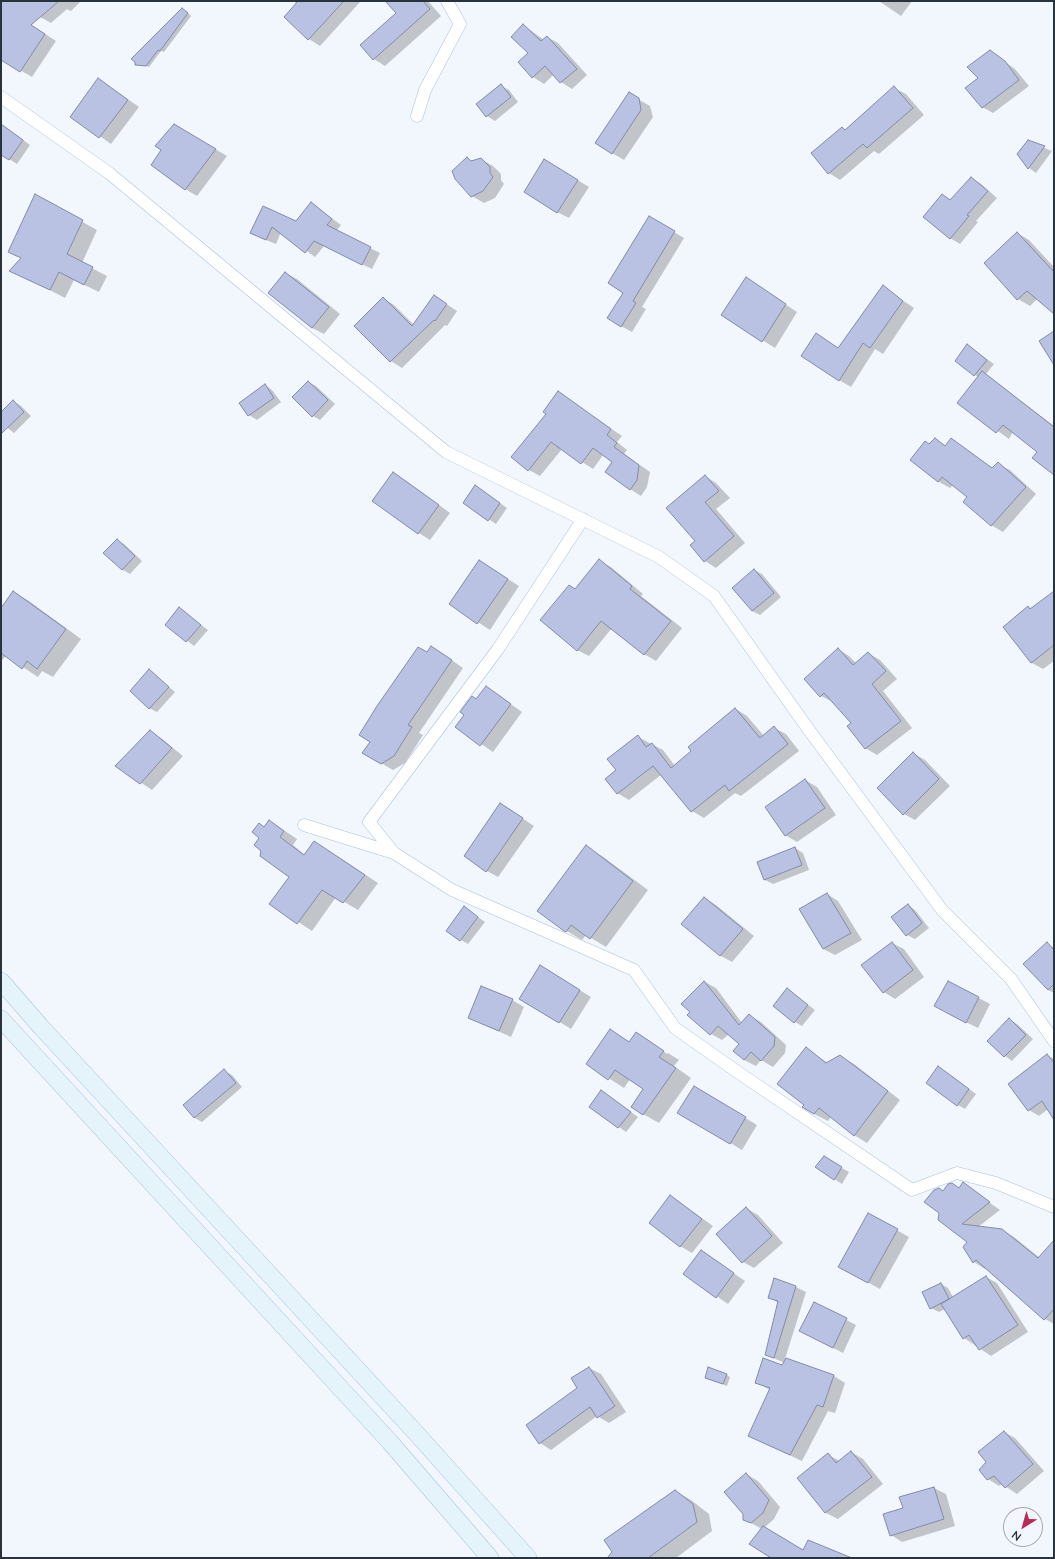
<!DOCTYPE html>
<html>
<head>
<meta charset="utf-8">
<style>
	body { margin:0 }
	#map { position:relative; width:1055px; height:1559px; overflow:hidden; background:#f2f7fd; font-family:Lato,sans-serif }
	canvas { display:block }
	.frame { position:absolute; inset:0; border:2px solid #29333e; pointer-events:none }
	.north { position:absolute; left:1003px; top:1507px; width:40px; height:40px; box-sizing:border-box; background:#f2f7fd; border:1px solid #a2a9b1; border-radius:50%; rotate:217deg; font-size:11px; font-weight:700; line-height:16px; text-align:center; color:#29333e }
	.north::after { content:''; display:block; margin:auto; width:14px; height:18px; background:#b92a58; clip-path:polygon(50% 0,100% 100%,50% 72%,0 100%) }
</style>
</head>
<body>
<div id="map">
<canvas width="1055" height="1559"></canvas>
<div class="frame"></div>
<div class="north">N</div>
</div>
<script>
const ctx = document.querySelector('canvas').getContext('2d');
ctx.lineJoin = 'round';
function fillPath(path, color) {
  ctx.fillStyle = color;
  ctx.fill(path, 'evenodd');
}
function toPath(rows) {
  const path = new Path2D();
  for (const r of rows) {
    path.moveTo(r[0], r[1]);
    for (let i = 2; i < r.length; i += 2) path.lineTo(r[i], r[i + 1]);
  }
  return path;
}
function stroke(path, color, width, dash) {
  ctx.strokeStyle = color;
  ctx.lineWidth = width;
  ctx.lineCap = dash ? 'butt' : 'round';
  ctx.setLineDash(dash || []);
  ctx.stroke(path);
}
fillPath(toPath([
	[24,1,81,1,71,11,67,9,51,23,40,17],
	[294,1,361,1,320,46,309,39,297,4],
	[387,1,428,1,441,16,385,66,374,59,397,13],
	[879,1,912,1,901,16],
	[1,5,56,41,32,77,1,59],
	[186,11,191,16,164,52,161,51,149,67,140,64],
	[523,25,544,40,547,37,558,43,587,75,572,89,561,82,554,74,544,84,533,77,519,63,530,53],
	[990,51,1015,69,1029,86,993,113,982,107],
	[99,79,139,107,111,144,71,116],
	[501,86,509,90,518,102,495,121,487,116,478,104],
	[894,88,906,94,924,115,879,154,874,151,840,180,829,173,842,128,846,130],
	[629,94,650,106,653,117,624,160,612,153],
	[1,124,30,145,17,164,1,154],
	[174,125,227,156,197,196,185,189,162,150],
	[1028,141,1052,151,1036,173,1029,168,1018,154],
	[467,158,473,162,481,159,493,166,501,174,501,180,504,184,495,198,484,203,472,196],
	[556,167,589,187,569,218,557,212],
	[971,178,981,184,997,198,976,221,978,222,960,244,950,238,942,195,951,200],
	[36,196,97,230,82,263,107,276,99,292,74,280,65,298,11,270,22,259,10,252],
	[311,203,341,225,336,231,380,253,372,269,324,246,315,257,281,232,276,244,261,238,263,207,296,222],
	[649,217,684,238,642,307,646,309,632,332,621,326,624,292],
	[1017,233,1029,240,1054,267,1054,312,1037,299,1030,306,1018,299],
	[285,273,297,279,340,314,324,334,312,328],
	[746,278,797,312,775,348,722,315],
	[883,287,914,308,883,354,875,349,851,387,839,380,839,349],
	[434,296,457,311,447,326,445,325,402,368,391,361,356,326,383,298,394,305,414,325],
	[968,346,994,364,986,374,1054,426,1054,473,1038,452,1013,432,1009,439,959,403,978,377,956,361],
	[308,382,316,386,335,404,320,420,313,416],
	[265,385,272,390,281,402,257,420,249,415,240,403],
	[559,393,622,436,617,442,627,450,624,454,650,472,647,487,641,496,630,489,613,462,603,455,593,469,562,449,540,476,529,470,547,414],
	[13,401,21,406,31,416,14,433,1,423,1,413],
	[935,439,946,446,951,439,994,469,998,464,1010,470,1036,494,1003,532,991,525,969,497,953,485,950,488,939,482,911,460],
	[705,476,716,483,730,498,716,509,745,543,716,568,705,561],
	[405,480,450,513,430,540,419,533],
	[483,491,507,508,496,524,464,503],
	[117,540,124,544,142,561,130,574,123,570,105,553],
	[480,561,519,586,490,630,450,604],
	[599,561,611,567,643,594,641,596,682,628,656,661,644,654,612,628,589,656,577,650,576,590],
	[754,570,762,574,781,597,760,615,752,611,733,588],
	[14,592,29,601,81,639,53,677,42,671,38,677,6,656,1,661,1,609],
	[1054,592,1054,661,1043,669,1032,663,1005,627,1028,607,1031,609],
	[180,609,208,630,194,646,167,625],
	[838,649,849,656,856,663,868,653,880,660,897,679,883,691,912,728,877,755,865,748,853,723,833,702,821,696],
	[427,653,443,654,463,668,419,733,423,735,405,763,393,770,364,753],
	[150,671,175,692,157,712,149,708],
	[486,687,522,712,493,752,456,727],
	[736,709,747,716,764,736,774,728,786,734,799,751,741,796,735,793,704,818,692,811,662,774,629,800,617,793,617,770,638,737,663,750,675,766,693,752],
	[150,732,161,738,183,756,152,790,116,766],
	[913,753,925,760,950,786,915,820,904,814],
	[805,780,817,787,836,815,797,842,785,835],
	[501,804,534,826,498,877,487,871],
	[270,821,297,839,293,845,305,855,328,850,378,883,358,910,336,897,312,931,271,904,290,877,262,850,259,824,265,827],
	[586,847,602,856,648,890,606,947,586,935,582,940,565,930],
	[795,848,803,853,809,870,773,884,765,880,758,863],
	[827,894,838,901,862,940,835,955,823,949],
	[705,898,716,905,754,936,732,962,721,956,682,924],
	[908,905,915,910,929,928,915,939,907,935],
	[464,907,485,922,468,944,461,940],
	[892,943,904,949,924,977,895,999,884,992],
	[1047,944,1054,948,1054,993,1048,990],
	[552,973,591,997,571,1029,521,998],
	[705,982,716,988,742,1023,749,1015,761,1022,786,1045,785,1053,773,1067,761,1060,756,1066,744,1060,740,1044,729,1034,722,1040,711,1034],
	[948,982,990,1004,978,1028,947,1013],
	[787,989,815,1010,802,1026,795,1022],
	[512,1000,524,1007,511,1037,469,1018],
	[1009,1019,1017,1024,1033,1039,1012,1061,1005,1056,988,1041],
	[610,1030,630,1042,636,1033,650,1041,667,1054,668,1053,679,1060,674,1066,691,1078,659,1123,643,1114,645,1089,630,1079,624,1088,587,1064],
	[806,1049,828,1063,840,1056,854,1064,900,1100,867,1143,854,1135,831,1117,828,1121,814,1114],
	[1047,1055,1054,1059,1054,1118,1048,1109,1039,1116,1029,1110],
	[224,1071,232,1075,242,1087,202,1122,195,1118,184,1105],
	[946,1072,976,1094,965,1109,958,1105],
	[694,1087,757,1125,742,1150,679,1112],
	[601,1091,638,1117,626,1132,591,1107],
	[824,1158,849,1172,842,1184,816,1167],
	[952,1184,959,1188,963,1184,1000,1210,978,1227,1002,1230,1014,1237,1040,1258,1054,1243,1054,1324,1045,1319,987,1268,985,1269,974,1262,964,1247,968,1242,944,1192],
	[671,1196,713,1226,692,1253,680,1246],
	[746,1208,758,1215,783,1243,754,1268,743,1262],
	[868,1214,909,1237,880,1289,851,1273],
	[701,1251,745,1281,728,1304,684,1274],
	[986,1277,997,1283,1028,1332,991,1356,964,1338,945,1309,939,1312,931,1308,941,1284,948,1288,953,1297],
	[774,1280,796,1287,806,1292,785,1359,834,1376,845,1383,835,1413,828,1411,802,1461,761,1442,770,1390,756,1382,783,1367,785,1363,766,1355,778,1303,769,1297],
	[814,1303,856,1325,843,1353,810,1336],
	[589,1368,601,1374,626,1412,609,1423,597,1416,551,1450,540,1443,579,1388,573,1379],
	[727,1375,730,1377,727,1386,706,1378],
	[1004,1432,1015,1438,1044,1471,1017,1494,1002,1484,999,1486,988,1479,988,1462],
	[851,1452,863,1459,883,1484,838,1519,826,1513,799,1478,828,1455,840,1461],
	[746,1474,758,1481,780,1507,774,1519,764,1528,804,1552,844,1558,773,1558,762,1529,744,1519],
	[934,1488,946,1494,955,1526,902,1542,891,1535],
	[675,1491,691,1500,709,1514,712,1531,676,1558,608,1558]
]), '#0003');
const building = toPath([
	[1,1,59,1,31,25,45,34,20,72,1,60,1,1],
	[298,1,344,1,308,40,284,17,298,1],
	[385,1,423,1,430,9,373,60,360,45,396,13,385,1],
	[182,8,188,13,160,51,158,50,146,66,135,65,135,62,131,59,182,8],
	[523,24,541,41,547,36,577,69,560,83,545,66,532,78,518,62,528,53,511,37,523,24],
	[990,50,1005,61,1019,80,982,108,965,88,978,78,967,67,990,50],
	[98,78,128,100,99,138,70,117,98,78],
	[501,84,511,97,486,117,476,104,501,84],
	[894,86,913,108,867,148,863,144,828,174,811,153,842,127,845,130,894,86],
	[629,92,639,98,641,110,612,154,595,143,629,92],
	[1,124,23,140,9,160,1,155,1,124],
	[174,124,216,149,185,190,151,165,161,150,155,146,174,124],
	[1028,140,1045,146,1028,169,1017,154,1028,140],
	[467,157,471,161,481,158,490,167,490,173,493,177,483,191,471,197,455,179,452,171,467,157],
	[544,159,578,180,557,213,524,192,544,159],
	[971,177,988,191,967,215,969,216,950,239,923,217,942,194,950,200,971,177],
	[35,194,83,220,67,254,93,267,84,285,59,272,50,290,9,271,21,258,8,252,35,194],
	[311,202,332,219,327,225,371,247,362,265,314,241,305,253,272,227,266,240,250,233,263,206,296,221,311,202],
	[649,216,675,231,633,301,636,303,621,327,607,318,623,293,608,283,649,216],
	[1017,232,1054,272,1054,314,1027,291,1017,300,984,263,1017,232],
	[285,272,329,307,312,328,268,293,285,272],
	[746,277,786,304,762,342,721,315,746,277],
	[883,285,903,301,870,348,863,343,839,381,801,356,816,333,838,348,883,285],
	[434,295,447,304,435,321,434,320,390,362,354,326,383,297,412,326,434,295],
	[1054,331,1054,365,1039,341,1054,331],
	[967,344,987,360,974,376,955,361,967,344],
	[982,371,1054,427,1054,475,1032,458,1037,452,1003,425,996,433,957,403,982,371],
	[308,381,328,400,312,417,292,397,308,381],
	[265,384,274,398,248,416,239,403,265,384],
	[558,391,611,429,607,435,617,443,614,447,639,465,637,480,630,490,605,472,612,462,593,448,581,464,551,442,528,471,511,457,546,414,543,412,558,391],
	[13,400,24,412,1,434,1,412,13,400],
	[935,438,945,446,951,438,992,468,998,462,1026,487,991,526,963,502,967,497,942,477,938,482,910,460,925,441,929,444,935,438],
	[393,472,439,505,418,534,372,501,393,472],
	[705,475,719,491,705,502,734,536,704,562,690,545,695,541,666,508,705,475],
	[475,485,500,503,488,521,463,503,475,485],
	[117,539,135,556,122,570,103,553,117,539],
	[599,559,632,586,630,589,671,621,644,655,601,621,577,651,540,620,569,585,575,589,599,559],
	[479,560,508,579,477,624,449,604,479,560],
	[754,569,774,593,752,611,732,588,754,569],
	[13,591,66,629,37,669,27,661,22,669,1,653,1,608,13,591],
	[1054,591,1054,645,1031,663,1003,627,1028,606,1030,609,1054,591],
	[179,607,201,625,186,642,165,625,179,607],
	[431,646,452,660,408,725,412,727,394,756,381,764,362,753,370,742,359,735,377,706,418,647,427,652,431,646],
	[838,648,853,665,868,652,886,671,872,684,901,721,865,749,847,726,851,723,824,693,820,697,804,679,838,648],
	[149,669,169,687,149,709,130,691,149,669],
	[486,686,511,704,480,746,455,727,464,715,460,712,472,696,476,699,486,686],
	[735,708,760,738,774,726,788,744,729,791,725,785,691,812,653,766,617,794,605,779,616,770,607,759,638,735,646,747,652,743,671,768,691,751,688,747,735,708],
	[150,730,172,748,140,784,115,766,150,730],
	[913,752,939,779,903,815,877,788,913,752],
	[805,779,825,808,785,836,765,807,805,779],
	[500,803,523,818,486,872,464,856,500,803],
	[269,820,284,831,280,837,304,855,314,841,365,875,343,903,322,890,297,924,269,904,289,877,260,856,261,851,254,845,259,838,252,832,259,823,264,827,269,820],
	[586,845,633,881,590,939,571,925,566,932,564,931,537,911,586,845],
	[795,847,802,865,764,880,757,862,795,847],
	[827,893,851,933,823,949,799,909,827,893],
	[704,897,743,929,720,956,681,924,704,897],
	[908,904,922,923,906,936,891,917,908,904],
	[464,906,478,917,460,941,446,931,464,906],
	[892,942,913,970,883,993,861,965,892,942],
	[1047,942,1054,950,1054,984,1048,990,1023,964,1047,942],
	[540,965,580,990,559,1023,519,999,540,965],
	[704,981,739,1025,749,1014,775,1037,774,1046,761,1061,751,1052,744,1060,733,1051,739,1044,718,1026,710,1035,687,1015,690,1012,681,1004,704,981],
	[948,981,979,997,966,1023,934,1006,948,981],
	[481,986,513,999,499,1031,468,1018,481,986],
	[787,988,808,1005,794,1023,773,1006,787,988],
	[1009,1018,1026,1035,1004,1057,987,1041,1009,1018],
	[610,1029,629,1042,636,1032,664,1051,659,1057,676,1068,643,1115,631,1107,643,1089,615,1070,608,1080,586,1064,610,1029],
	[806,1047,826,1063,840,1055,888,1091,854,1136,819,1108,814,1114,802,1107,804,1105,777,1084,806,1047],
	[1047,1054,1054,1063,1054,1120,1042,1101,1028,1111,1008,1084,1047,1054],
	[938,1066,969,1089,957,1106,926,1083,938,1066],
	[224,1069,236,1083,194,1118,183,1105,224,1069],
	[694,1086,746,1117,730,1144,677,1113,694,1086],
	[601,1090,631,1112,618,1128,589,1107,601,1090],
	[824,1156,842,1167,834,1180,815,1167,824,1156],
	[963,1182,990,1202,962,1224,1002,1229,1038,1258,1054,1240,1054,1309,1044,1320,976,1260,973,1263,963,1247,967,1242,938,1220,939,1213,924,1202,934,1190,939,1188,943,1191,948,1184,952,1183,959,1188,963,1182],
	[670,1195,702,1219,680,1247,649,1223,670,1195],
	[746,1207,772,1236,742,1263,716,1234,746,1207],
	[868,1213,898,1229,868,1283,838,1267,868,1213],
	[701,1250,734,1273,716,1298,683,1274,701,1250],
	[986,1276,1018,1325,979,1350,969,1335,963,1339,941,1304,986,1276],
	[774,1278,796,1286,774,1358,765,1355,778,1301,768,1298,774,1278],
	[941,1283,949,1299,930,1309,922,1292,941,1283],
	[814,1302,847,1318,833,1348,799,1331,814,1302],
	[763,1358,782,1365,786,1358,834,1375,823,1407,817,1405,790,1455,748,1436,770,1388,755,1383,763,1358],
	[589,1367,615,1406,597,1418,590,1407,539,1444,526,1425,577,1388,571,1378,589,1367],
	[708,1367,727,1374,723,1384,705,1378,708,1367],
	[1004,1431,1033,1464,1005,1488,994,1476,987,1480,979,1470,986,1462,978,1452,1004,1431],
	[851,1451,872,1477,825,1513,797,1478,828,1453,836,1463,851,1451],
	[746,1473,769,1500,763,1513,751,1523,743,1520,743,1514,724,1492,746,1473],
	[934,1487,944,1519,890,1536,883,1514,903,1508,899,1497,934,1487],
	[675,1490,693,1504,697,1522,648,1558,607,1558,612,1552,604,1540,675,1490],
	[763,1526,803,1550,808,1540,852,1558,771,1558,749,1544,763,1526]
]);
fillPath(building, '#b9c2e3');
stroke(building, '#828aa9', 1);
const street = toPath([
	[1,97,109,173,446,452,659,557,714,596,806,726,942,910,1011,979,1054,1041],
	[417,116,425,90,460,24,447,1],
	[583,519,498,649,369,822,394,853,452,890,634,970,675,1028,739,1073,912,1190,957,1173,996,1183,1054,1207],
	[304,825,394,853]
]);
const secondary = toPath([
	[1,981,41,1027,416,1433,528,1558],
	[1,1019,390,1442,490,1558]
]);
stroke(street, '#a8c1dc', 13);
stroke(secondary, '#a8c1dc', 18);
stroke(street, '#fff', 12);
stroke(secondary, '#e5f4fb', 17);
</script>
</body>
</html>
